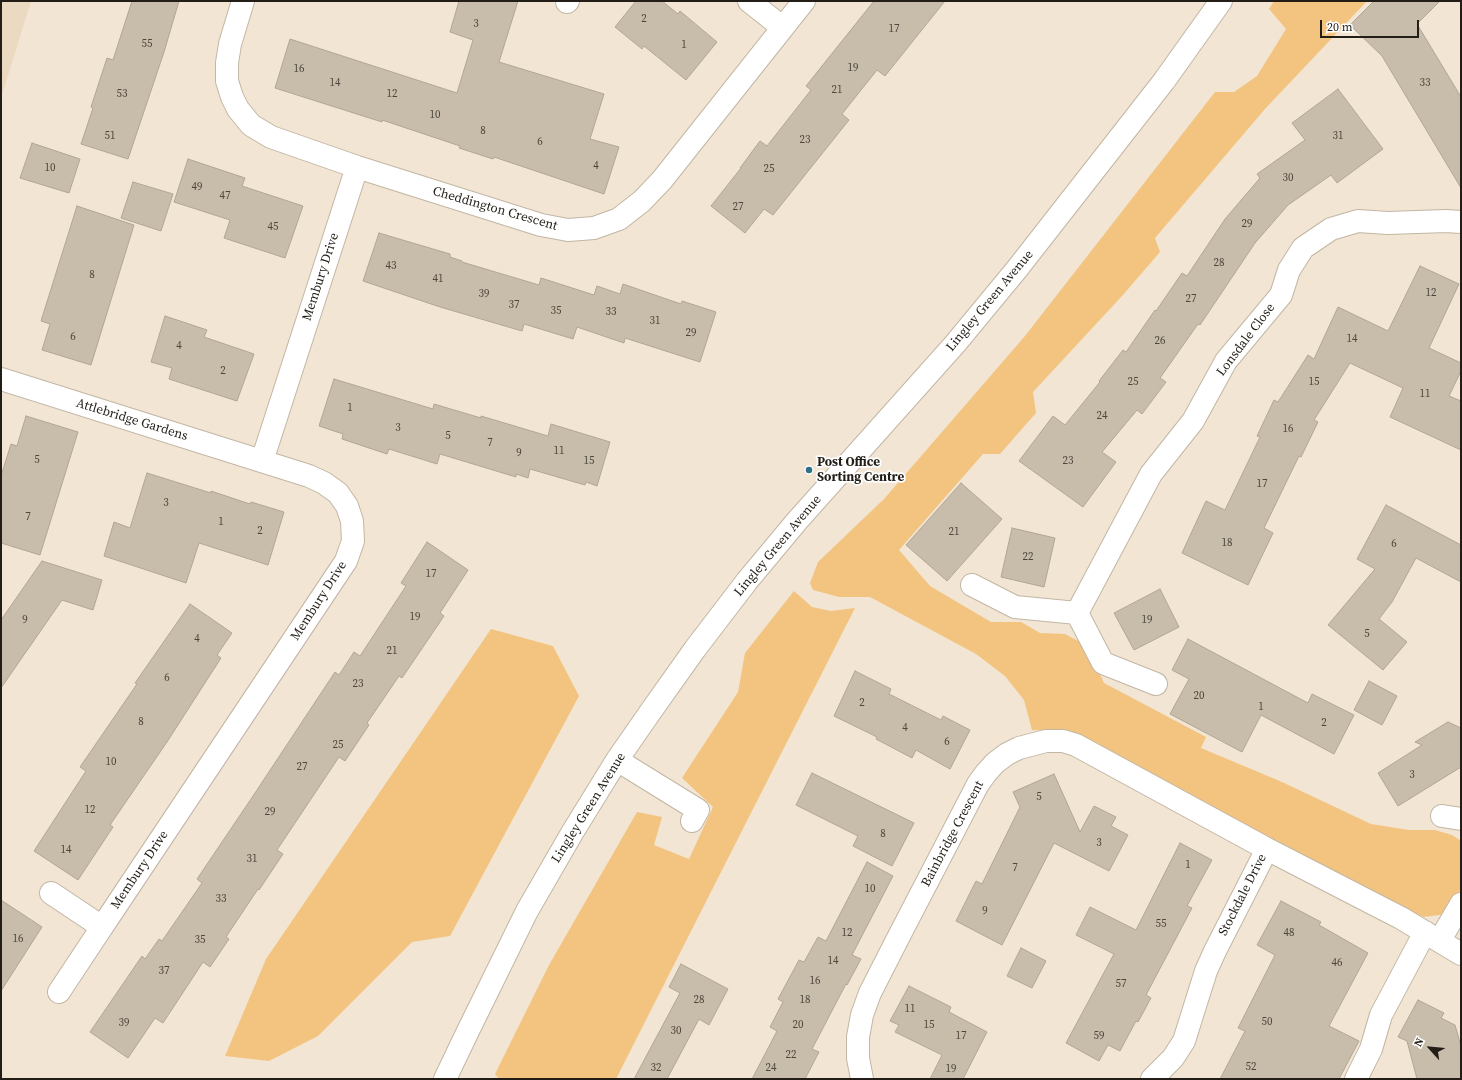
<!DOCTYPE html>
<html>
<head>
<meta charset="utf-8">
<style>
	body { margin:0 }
	#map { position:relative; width:1462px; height:1080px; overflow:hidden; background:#f2e5d3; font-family:"Source Serif 4",serif }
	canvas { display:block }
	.frame { position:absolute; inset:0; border:2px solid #221e17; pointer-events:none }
	.north { position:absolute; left:1410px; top:1028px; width:40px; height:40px; -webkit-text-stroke:3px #fff; paint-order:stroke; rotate:297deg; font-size:11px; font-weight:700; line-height:16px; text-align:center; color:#221e17 }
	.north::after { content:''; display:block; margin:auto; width:14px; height:18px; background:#221e17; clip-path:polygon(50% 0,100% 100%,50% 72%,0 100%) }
	.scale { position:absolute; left:1320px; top:20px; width:99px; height:18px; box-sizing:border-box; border:2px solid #221e17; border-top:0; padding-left:5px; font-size:12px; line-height:14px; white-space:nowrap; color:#221e17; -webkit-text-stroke:3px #fff; paint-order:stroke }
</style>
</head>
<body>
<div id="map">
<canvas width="1462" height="1080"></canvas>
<div class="frame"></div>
<div class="north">N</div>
<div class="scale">20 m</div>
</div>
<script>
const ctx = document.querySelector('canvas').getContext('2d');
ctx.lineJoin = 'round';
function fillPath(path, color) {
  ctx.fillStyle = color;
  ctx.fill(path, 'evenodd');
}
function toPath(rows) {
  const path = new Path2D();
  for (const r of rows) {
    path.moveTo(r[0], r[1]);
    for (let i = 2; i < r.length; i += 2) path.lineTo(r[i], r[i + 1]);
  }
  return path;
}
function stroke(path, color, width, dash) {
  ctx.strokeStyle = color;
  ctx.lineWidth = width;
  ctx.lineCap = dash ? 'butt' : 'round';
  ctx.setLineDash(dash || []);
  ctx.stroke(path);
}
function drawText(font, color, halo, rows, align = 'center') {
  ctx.font = font + ' "Source Serif 4",serif';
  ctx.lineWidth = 3.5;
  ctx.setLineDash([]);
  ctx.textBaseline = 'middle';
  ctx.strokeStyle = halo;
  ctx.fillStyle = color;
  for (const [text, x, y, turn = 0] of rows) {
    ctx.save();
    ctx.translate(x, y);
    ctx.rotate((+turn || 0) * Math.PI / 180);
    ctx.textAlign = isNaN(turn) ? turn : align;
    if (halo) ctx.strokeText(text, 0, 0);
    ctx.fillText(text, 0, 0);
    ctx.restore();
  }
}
fillPath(toPath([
	[1,1,31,1,2,95,1,95]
]), '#ebd9c1');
fillPath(toPath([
	[1274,1,1367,1,1265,109,1155,238,1160,252,1122,296,1033,392,1036,413,1000,454,983,454,899,550,930,586,991,622,1021,622,1040,633,1065,634,1080,642,1091,654,1104,683,1206,737,1201,748,1282,782,1371,824,1409,830,1435,830,1452,835,1461,841,1461,889,1446,914,1424,917,1398,906,1067,731,1032,730,1024,700,1005,676,976,654,870,597,839,597,813,590,810,583,818,562,884,499,1025,336,1215,92,1234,92,1257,76,1286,29,1269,9],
	[794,591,812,607,831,611,855,608,616,1079,499,1079,495,1074,549,965,637,812,662,817,654,845,689,859,713,807,682,778,738,692,745,653],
	[491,629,553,646,579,696,450,936,412,942,318,1036,269,1061,225,1056,266,959]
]), '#f2c480');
const building = toPath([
	[132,1,179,1,164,52,128,159,81,144,93,108,91,107,107,58,113,60,132,1],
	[459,1,518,1,499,62,604,94,590,139,619,147,604,194,494,157,493,159,459,148,460,146,382,120,382,122,275,88,290,39,457,93,473,40,450,32,459,1],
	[636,1,662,1,678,14,680,11,717,42,686,80,644,46,642,49,615,27,636,1],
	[874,1,945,1,885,76,877,70,842,114,849,120,773,215,764,209,745,233,711,206,741,168,740,168,760,141,767,146,811,90,806,86,874,1],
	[1374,1,1440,1,1417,24,1461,97,1461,188,1382,56,1350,25,1374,1],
	[1338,89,1383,149,1337,183,1331,175,1288,205,1255,243,1200,325,1198,324,1160,378,1166,382,1142,414,1137,410,1102,452,1116,462,1083,507,1019,461,1053,416,1065,425,1100,382,1099,381,1123,350,1126,352,1155,310,1156,311,1182,273,1187,276,1225,219,1260,178,1257,174,1305,140,1292,123,1338,89],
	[32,143,80,159,69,193,20,178,32,143],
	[188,159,245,178,242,186,303,206,285,258,224,238,230,220,174,202,188,159],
	[133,182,173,194,161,231,121,218,133,182],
	[77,206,134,225,91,365,42,350,50,324,41,321,77,206],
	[379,233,450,254,450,257,462,261,462,262,539,285,541,278,594,295,597,286,620,294,623,284,681,304,682,301,716,312,700,362,625,338,624,343,577,327,573,339,524,324,522,331,440,307,363,281,379,233],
	[1420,266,1459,284,1429,348,1461,363,1461,371,1449,396,1461,401,1461,450,1390,417,1403,388,1350,363,1314,420,1318,422,1301,457,1299,456,1264,528,1273,533,1248,585,1182,553,1206,501,1225,510,1260,437,1257,436,1274,400,1278,402,1308,355,1314,359,1338,307,1388,331,1420,266],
	[165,316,207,330,204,337,254,354,237,401,169,379,172,368,151,362,165,316],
	[334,379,433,409,434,404,481,418,481,416,548,436,551,424,610,442,597,486,586,482,585,485,530,469,528,478,516,474,516,477,440,454,437,464,389,449,387,454,342,439,343,434,319,426,334,379],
	[26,416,78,432,40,555,1,543,1,476,11,444,17,446,26,416],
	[147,473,211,493,211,491,250,504,251,502,284,512,268,565,199,543,186,583,104,556,114,522,130,528,147,473],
	[961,483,1002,519,947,581,906,545,961,483],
	[1386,505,1461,545,1461,582,1416,558,1392,602,1379,619,1407,642,1383,670,1328,625,1375,569,1357,559,1386,505],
	[1012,528,1055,538,1044,587,1001,577,1012,528],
	[427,542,468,570,440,613,444,616,402,678,399,676,367,723,369,725,345,761,339,757,277,850,283,854,259,890,258,889,226,937,229,939,210,967,203,962,163,1023,155,1018,128,1058,90,1032,142,956,145,959,159,939,162,941,202,883,197,879,251,799,335,672,339,675,354,652,360,656,406,586,401,583,427,542],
	[42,561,102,580,93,610,62,600,1,688,1,620,42,561],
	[1160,589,1179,627,1134,650,1114,613,1160,589],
	[190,604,232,633,217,655,221,658,167,742,110,825,113,827,78,880,34,851,86,771,80,767,137,684,135,683,190,604],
	[1188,639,1308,703,1312,694,1354,715,1334,754,1261,715,1242,752,1170,714,1189,679,1172,670,1188,639],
	[855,671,891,689,889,694,941,720,943,716,970,730,950,769,916,750,912,758,876,739,877,737,834,716,855,671],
	[1369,681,1397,696,1382,725,1354,710,1369,681],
	[1448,722,1461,728,1461,767,1398,806,1378,773,1422,745,1415,742,1448,722],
	[812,773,914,823,892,866,853,846,858,836,796,805,812,773],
	[1054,774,1080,832,1094,806,1116,817,1111,826,1128,835,1109,871,1054,843,1002,945,956,921,976,881,982,884,1020,807,1013,792,1054,774],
	[1180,843,1212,860,1187,906,1192,908,1146,995,1151,998,1138,1022,1136,1021,1120,1051,1108,1045,1099,1061,1066,1043,1114,954,1076,935,1090,907,1136,930,1180,843],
	[867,862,893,876,852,955,861,959,847,985,846,984,812,1049,819,1052,805,1079,752,1079,777,1031,770,1027,783,1002,778,999,799,960,804,962,818,937,826,941,867,862],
	[1,900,42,927,1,991,1,900],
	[1281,901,1321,922,1319,925,1368,953,1329,1026,1359,1041,1339,1079,1220,1079,1245,1031,1238,1028,1275,955,1257,945,1281,901],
	[1021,948,1046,961,1032,988,1007,976,1021,948],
	[681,964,728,989,709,1025,699,1019,667,1079,634,1079,680,993,669,987,681,964],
	[909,986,951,1007,949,1012,987,1032,963,1079,930,1079,942,1055,895,1032,899,1025,890,1021,909,986],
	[1418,1000,1444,1013,1441,1018,1455,1025,1461,1046,1461,1079,1417,1079,1407,1041,1398,1037,1418,1000]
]);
fillPath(building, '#c8bcaa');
stroke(building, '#b1a594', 1);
const minor = toPath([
	[243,1,230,44,227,63,227,81,232,97,238,109,251,125,271,137,357,167,541,225,568,230,594,228,619,219,642,201,662,180,804,1],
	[749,1,782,27],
	[567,2,568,1],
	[1,379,309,476,324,483,338,493,347,506,352,521,353,541,346,561,102,927],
	[262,461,357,167],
	[972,585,1015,607,1077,613],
	[1156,684,1103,663,1077,613,1151,474,1193,421,1226,361,1281,295,1289,270,1303,248,1331,229,1358,221,1388,223,1446,221,1461,222],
	[617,760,698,810,692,821],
	[1442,816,1461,819],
	[51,893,102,927,59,992],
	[1440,940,1461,904],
	[445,1079,468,1031,527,911,572,833,617,760,651,711,695,649,747,581,797,521,955,344,1017,269,1164,81,1221,1],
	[862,1079,858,1058,858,1037,862,1015,870,993,897,940,978,784,986,773,995,763,1007,754,1019,748,1046,741,1063,741,1076,745,1267,849],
	[1152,1079,1173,1058,1184,1041,1206,971,1215,951,1267,849,1401,918,1461,954],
	[1356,1079,1371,1049,1381,1015,1425,932]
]);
stroke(minor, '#c2b6a4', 24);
stroke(minor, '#fff', 22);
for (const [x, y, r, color] of [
	[809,470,4,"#326e85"]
]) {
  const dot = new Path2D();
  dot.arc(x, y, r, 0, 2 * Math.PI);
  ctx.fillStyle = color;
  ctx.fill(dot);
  stroke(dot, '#fff', 1.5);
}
drawText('11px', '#4c463c', null, [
	["2",644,19],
	["3",476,24],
	["17",894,29],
	["55",147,44],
	["1",684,45],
	["19",853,68],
	["16",299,69],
	["14",335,83],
	["33",1425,83],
	["21",837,90],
	["53",122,94],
	["12",392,94],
	["10",435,115],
	["8",483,131],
	["51",110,136],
	["31",1338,136],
	["23",805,140],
	["6",540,142],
	["4",596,166],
	["10",50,168],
	["25",769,169],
	["30",1288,178],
	["49",197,187],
	["47",225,196],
	["27",738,207],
	["29",1247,224],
	["45",273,227],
	["28",1219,263],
	["43",391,266],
	["8",92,275],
	["41",438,279],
	["12",1431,293],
	["39",484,294],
	["27",1191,299],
	["37",514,305],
	["35",556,311],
	["33",611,312],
	["31",655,321],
	["29",691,333],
	["6",73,337],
	["14",1352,339],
	["26",1160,341],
	["4",179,346],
	["2",223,371],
	["25",1133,382],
	["15",1314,382],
	["11",1425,394],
	["1",350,408],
	["24",1102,416],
	["3",398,428],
	["16",1288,429],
	["5",448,436],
	["7",490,443],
	["11",559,451],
	["9",519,453],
	["5",37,460],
	["15",589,461],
	["23",1068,461],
	["17",1262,484],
	["3",166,503],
	["7",28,517],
	["1",221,522],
	["2",260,531],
	["21",954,532],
	["18",1227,543],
	["6",1394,544],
	["22",1028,557],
	["17",431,574],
	["19",415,617],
	["9",25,620],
	["19",1147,620],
	["5",1367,634],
	["4",197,639],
	["21",392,651],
	["6",167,678],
	["23",358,684],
	["20",1199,696],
	["2",862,703],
	["1",1261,707],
	["8",141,722],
	["2",1324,723],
	["4",905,728],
	["6",947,742],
	["25",338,745],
	["10",111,762],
	["27",302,767],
	["3",1412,775],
	["5",1039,797],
	["12",90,810],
	["29",270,812],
	["8",883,834],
	["3",1099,843],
	["14",66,850],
	["31",252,859],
	["1",1188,865],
	["7",1015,868],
	["10",870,889],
	["33",221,899],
	["9",985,911],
	["55",1161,924],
	["12",847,933],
	["48",1289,933],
	["16",18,939],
	["35",200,940],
	["14",833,961],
	["46",1337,963],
	["37",164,971],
	["16",815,981],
	["57",1121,984],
	["28",699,1000],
	["18",805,1000],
	["11",910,1009],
	["50",1267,1022],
	["39",124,1023],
	["20",798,1025],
	["15",929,1025],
	["30",676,1031],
	["17",961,1036],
	["59",1099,1036],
	["22",791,1055],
	["52",1251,1067],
	["32",656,1068],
	["24",771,1068],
	["19",951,1069]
]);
drawText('13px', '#221e17', '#fff', [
	["Cheddington Crescent",495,209,16],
	["Membury Drive",321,277,-72],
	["Lingley Green Avenue",990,301,-50],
	["Lonsdale Close",1246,340,-53],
	["Attlebridge Gardens",132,420,17],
	["Lingley Green Avenue",778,546,-50],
	["Membury Drive",319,601,-57],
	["Lingley Green Avenue",589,808,-58],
	["Bainbridge Crescent",953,834,-62],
	["Membury Drive",140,870,-56],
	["Stockdale Drive",1243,895,-63]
]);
drawText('bold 13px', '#221e17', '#fff', [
	["Post Office",817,463],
	["Sorting Centre",817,478]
], 'left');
</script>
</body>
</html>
